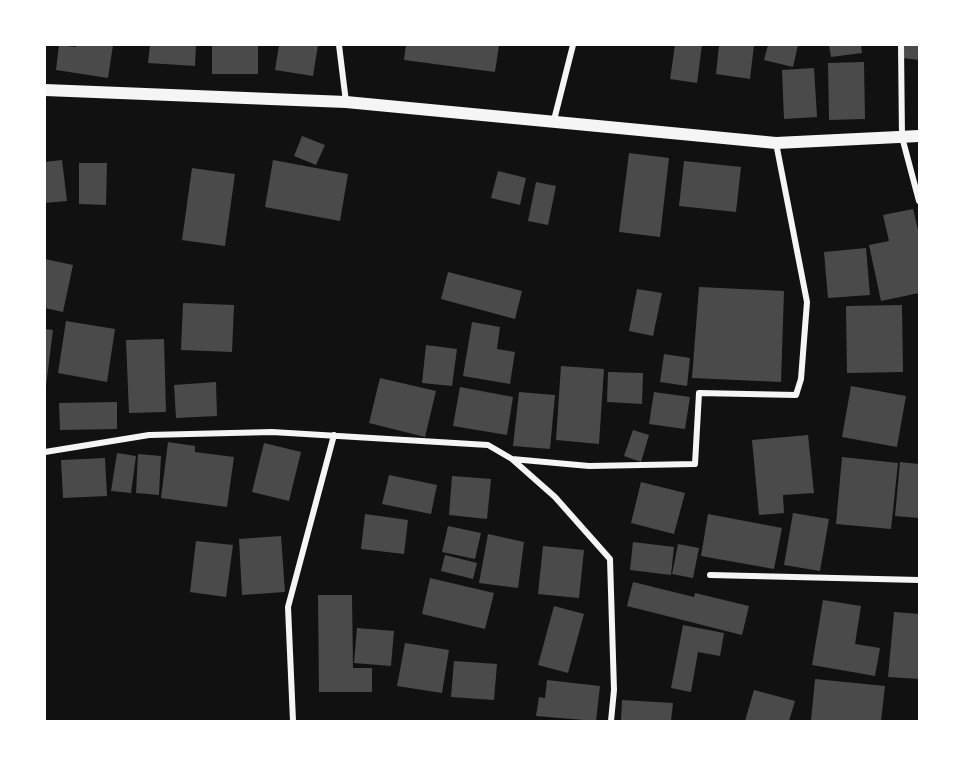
<!DOCTYPE html>
<html>
<head>
<meta charset="utf-8">
<style>
	body { margin:0 }
	#map { position:relative; width:964px; height:766px; overflow:hidden; background:#111; font-family:Figtree,sans-serif }
	canvas { display:block }
	.frame { position:absolute; inset:0; border:46px solid #fff; pointer-events:none }
</style>
</head>
<body>
<div id="map">
<canvas width="964" height="766"></canvas>
<div class="frame"></div>
</div>
<script>
const ctx = document.querySelector('canvas').getContext('2d');
ctx.lineJoin = 'round';
function fillPath(path, color) {
  ctx.fillStyle = color;
  ctx.fill(path, 'evenodd');
}
function toPath(rows) {
  const path = new Path2D();
  for (const r of rows) {
    path.moveTo(r[0], r[1]);
    for (let i = 2; i < r.length; i += 2) path.lineTo(r[i], r[i + 1]);
  }
  return path;
}
function stroke(path, color, width, dash) {
  ctx.strokeStyle = color;
  ctx.lineWidth = width;
  ctx.lineCap = dash ? 'butt' : 'round';
  ctx.setLineDash(dash || []);
  ctx.stroke(path);
}
fillPath(toPath([
	[59,45,76,47,76,45,113,45,108,78,56,70],
	[150,45,196,45,195,66,148,63],
	[212,45,258,45,258,74,212,74],
	[279,45,318,45,313,76,275,70],
	[406,45,499,45,495,72,404,60],
	[675,45,702,45,697,83,670,79],
	[719,45,754,45,750,79,716,74],
	[768,45,798,45,793,67,764,60],
	[829,45,861,45,862,53,831,57],
	[904,45,919,45,919,60,903,58],
	[864,62,865,119,829,120,828,63],
	[814,68,817,117,784,119,782,70],
	[302,136,325,145,316,165,294,156],
	[629,153,669,158,660,237,619,232],
	[62,160,67,201,45,203,45,162],
	[273,160,348,174,340,221,265,207],
	[684,161,741,167,736,212,679,206],
	[79,163,107,163,106,205,79,204],
	[192,168,235,174,225,246,182,240],
	[498,171,526,178,520,205,491,198],
	[536,182,556,186,548,225,528,221],
	[913,209,919,234,919,293,881,301,869,245,889,241,883,215],
	[866,248,870,295,828,298,824,252],
	[45,259,73,265,63,312,45,308],
	[448,272,522,291,515,319,441,299],
	[699,287,784,291,781,382,692,378],
	[637,289,662,293,653,336,629,331],
	[183,303,234,305,232,352,181,350],
	[902,305,903,372,847,373,846,306],
	[66,321,115,329,107,382,58,373],
	[472,322,500,327,497,349,515,352,510,384,463,376],
	[45,329,53,330,46,386,45,385],
	[164,339,166,412,129,413,126,340],
	[426,345,457,349,452,386,422,383],
	[664,354,690,358,687,386,660,382],
	[561,366,604,369,599,444,556,440],
	[608,372,643,373,642,404,607,402],
	[380,378,436,391,425,437,369,423],
	[216,382,217,416,176,418,174,385],
	[851,386,906,396,897,447,842,437],
	[460,387,513,397,507,435,453,426],
	[519,392,555,395,550,449,513,446],
	[654,392,690,397,685,429,649,424],
	[117,402,117,429,60,430,59,403],
	[633,430,649,435,641,462,624,456],
	[808,435,814,493,783,495,784,513,759,515,752,440],
	[168,442,195,446,195,452,234,457,227,507,161,498],
	[264,443,301,452,289,501,252,492],
	[117,453,136,456,131,493,111,491],
	[138,454,161,456,159,495,136,493],
	[842,457,898,463,891,529,836,524],
	[105,458,107,496,63,498,61,460],
	[900,462,919,464,919,518,895,516],
	[389,475,437,485,431,514,382,504],
	[452,476,491,479,487,519,449,515],
	[641,482,685,493,674,534,631,523],
	[793,513,829,519,820,571,784,565],
	[365,514,408,520,404,554,361,549],
	[708,514,782,528,774,569,701,556],
	[448,526,481,533,475,559,442,552],
	[488,534,524,542,518,588,479,583],
	[281,536,285,592,242,595,239,539],
	[196,541,233,545,226,597,190,592],
	[633,542,674,547,671,575,630,570],
	[678,544,699,548,693,578,672,574],
	[543,546,584,550,579,598,538,594],
	[445,555,477,563,473,579,441,571],
	[430,578,494,593,485,629,422,614],
	[633,582,694,597,695,593,749,606,742,635,627,606],
	[318,595,352,595,353,668,372,668,372,692,319,692],
	[823,600,861,606,855,644,880,648,875,676,812,665],
	[554,606,584,614,568,673,538,665],
	[894,612,919,614,919,679,888,677],
	[683,625,724,633,720,656,698,652,691,692,671,688],
	[357,628,394,631,391,666,354,663],
	[405,643,449,650,442,693,397,686],
	[454,661,497,664,494,700,451,697],
	[815,679,885,686,881,721,811,721],
	[547,680,600,686,596,721,536,716,539,697,545,698],
	[754,690,795,701,789,721,745,721],
	[622,700,673,703,671,721,621,721]
]), '#4a4a4a');
stroke(toPath([
	[339,45,346,102],
	[901,45,902,137,919,201],
	[554,120,573,45],
	[45,452,149,435,272,432,488,445,512,459,589,466,695,464,699,393,796,395,801,379,807,302,776,143],
	[512,459,555,497,610,559,614,690,611,721],
	[710,575,919,580],
	[293,721,288,607,334,435]
]), '#f5f5f5', 6);
stroke(toPath([
	[45,90,346,102,776,143,919,136]
]), '#f5f5f5', 12);
</script>
</body>
</html>
